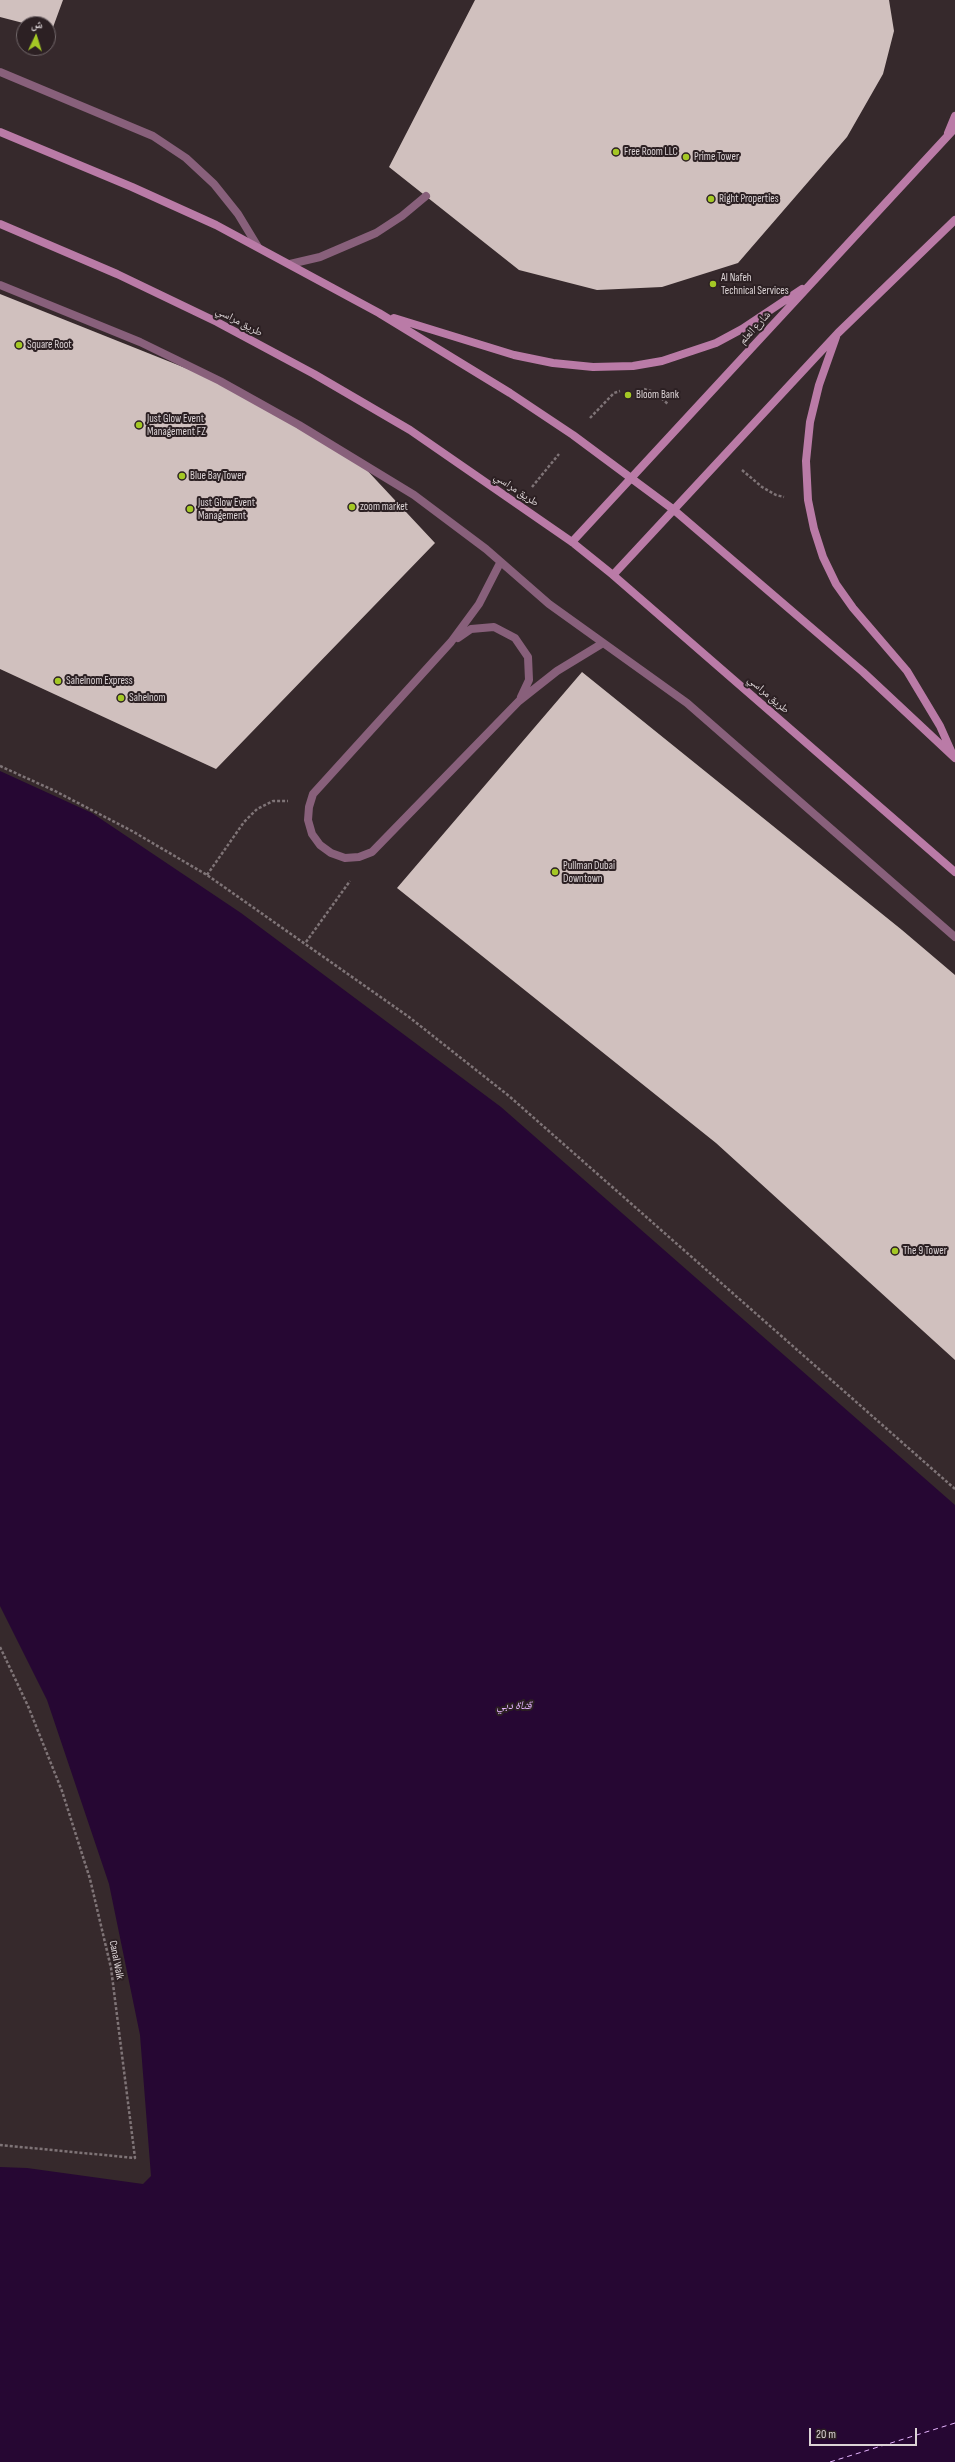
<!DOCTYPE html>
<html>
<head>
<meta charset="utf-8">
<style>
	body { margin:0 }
	#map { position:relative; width:955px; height:2462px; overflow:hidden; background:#36292c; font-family:"Sofia Sans Condensed","Noto Naskh Arabic",sans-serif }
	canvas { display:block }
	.north { position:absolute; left:16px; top:16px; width:40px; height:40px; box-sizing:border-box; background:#2c2023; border:1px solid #72686b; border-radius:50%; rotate:4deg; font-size:11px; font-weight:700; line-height:16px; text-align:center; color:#dcd4d6 }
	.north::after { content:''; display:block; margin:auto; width:14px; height:18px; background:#a4c825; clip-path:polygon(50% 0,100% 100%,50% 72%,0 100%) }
	.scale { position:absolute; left:809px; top:2428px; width:108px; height:18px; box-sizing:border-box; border:2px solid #dcd4d6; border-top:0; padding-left:5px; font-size:12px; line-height:14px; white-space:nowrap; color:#dcd4d6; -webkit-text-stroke:3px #2c2023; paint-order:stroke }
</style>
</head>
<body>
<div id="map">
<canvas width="955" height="2462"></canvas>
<div class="north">ش</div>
<div class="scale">20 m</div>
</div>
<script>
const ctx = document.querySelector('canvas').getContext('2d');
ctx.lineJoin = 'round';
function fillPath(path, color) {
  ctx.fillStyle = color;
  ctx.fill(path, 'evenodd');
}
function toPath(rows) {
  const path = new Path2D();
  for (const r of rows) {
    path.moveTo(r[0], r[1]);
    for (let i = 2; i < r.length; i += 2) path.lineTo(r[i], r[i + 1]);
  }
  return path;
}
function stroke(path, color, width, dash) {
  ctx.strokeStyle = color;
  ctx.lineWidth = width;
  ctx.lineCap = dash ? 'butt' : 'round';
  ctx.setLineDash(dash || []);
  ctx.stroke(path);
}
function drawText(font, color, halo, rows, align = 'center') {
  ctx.font = font + ' "Sofia Sans Condensed","Noto Naskh Arabic",sans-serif';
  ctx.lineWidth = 4;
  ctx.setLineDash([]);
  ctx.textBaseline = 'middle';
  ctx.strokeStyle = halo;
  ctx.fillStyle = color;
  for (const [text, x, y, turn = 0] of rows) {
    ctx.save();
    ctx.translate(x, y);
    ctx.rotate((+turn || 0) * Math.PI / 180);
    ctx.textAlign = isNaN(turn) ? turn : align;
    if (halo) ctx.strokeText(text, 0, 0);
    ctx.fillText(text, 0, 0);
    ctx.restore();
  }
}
fillPath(toPath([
	[0,771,92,813,241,913,501,1107,955,1505,955,2462,0,2462,0,2167,27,2168,143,2184,151,2176,140,2035,109,1884,47,1700,0,1606]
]), '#260733');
stroke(toPath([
	[830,2462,955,2423]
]), '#e5b4fe', 1, [5, 4]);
fillPath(toPath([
	[0,0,63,0,52,30,48,29,48,24,27,24,0,17],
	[475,0,889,0,894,31,883,74,847,137,738,263,662,287,597,290,519,270,389,167],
	[0,294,218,381,363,466,435,543,216,769,0,669],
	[582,672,902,930,955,975,955,1360,716,1143,397,888]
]), '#d0c0be');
stroke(toPath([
	[644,389,654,392,668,404],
	[590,418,614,393,620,391],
	[742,470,762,487,776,495,784,497],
	[532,487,559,454],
	[0,766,55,791,132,831,207,875,409,1017,509,1096,955,1489],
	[207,875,244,822,257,809,273,801,288,801],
	[306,942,350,881],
	[0,1647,28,1706,62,1791,90,1879,111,1968,135,2158,0,2145]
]), '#7f7477', 2.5, [3, 2]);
stroke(toPath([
	[0,72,153,136,186,158,214,184,238,214,258,247],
	[290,264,320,257,376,233,402,216,426,196],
	[0,285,140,342,220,381,299,425,414,495,486,549,549,604,687,703,955,937],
	[500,563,479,604,451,642,313,794,309,807,308,820,312,834,320,845,331,853,345,858,359,857,372,852,519,701,557,671,603,643],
	[458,638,471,629,494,627,515,638,528,657,529,680,521,697]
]), '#88607b', 8);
stroke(toPath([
	[0,132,132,187,216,225,379,313,510,393,573,435,674,510,863,672,955,758],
	[948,133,955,116],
	[0,224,117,274,217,322,314,374,410,430,572,542,613,575,955,872],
	[394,318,514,355,553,363,593,367,633,366,662,361,716,343,742,329,802,289],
	[836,337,819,385,810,422,806,461,808,500,814,529,823,557,836,584,853,608,907,671,940,726,952,753],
	[572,542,955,128],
	[613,575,838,333,955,220]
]), '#ba7ba7', 8);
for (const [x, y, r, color] of [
	[616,152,4,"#a4c825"],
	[686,157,4,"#a4c825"],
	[711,199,4,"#a4c825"],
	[713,284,4,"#a4c825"],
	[19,345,4,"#a4c825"],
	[628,395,4,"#a4c825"],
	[139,425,4,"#a4c825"],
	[182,476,4,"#a4c825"],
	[352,507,4,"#a4c825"],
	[190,509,4,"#a4c825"],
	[58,681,4,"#a4c825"],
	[121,698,4,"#a4c825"],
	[555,872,4,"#a4c825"],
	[895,1251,4,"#a4c825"]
]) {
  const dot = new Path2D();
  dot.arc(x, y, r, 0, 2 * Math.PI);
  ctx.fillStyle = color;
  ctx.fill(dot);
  stroke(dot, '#2c2023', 1.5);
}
drawText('11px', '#dcd4d6', '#2c2023', [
	["Free Room LLC",624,152],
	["Prime Tower",694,157],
	["Right Properties",719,199],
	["Al Nafeh",721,278],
	["Technical Services",721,291],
	["Square Root",27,345],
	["Bloom Bank",636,395],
	["Just Glow Event",147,419],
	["Management FZ",147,432],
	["Blue Bay Tower",190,476],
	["Just Glow Event",198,503],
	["Management",198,516],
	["zoom market",360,507],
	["Sahelnom Express",66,681],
	["Sahelnom",129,698],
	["Pullman Dubai",563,866],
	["Downtown",563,879],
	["The 9 Tower",903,1251]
], 'left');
drawText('11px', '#dcd4d6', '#2c2023', [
	["طريق مراسي",239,322,28],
	["شارع العلم",755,328,-47],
	["طريق مراسي",516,490,34],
	["طريق مراسي",768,695,41],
	["Canal Walk",116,1960,79]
]);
drawText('italic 12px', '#e5b4fe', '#2c2023', [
	["قناة دبي",514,1706]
]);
</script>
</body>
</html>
